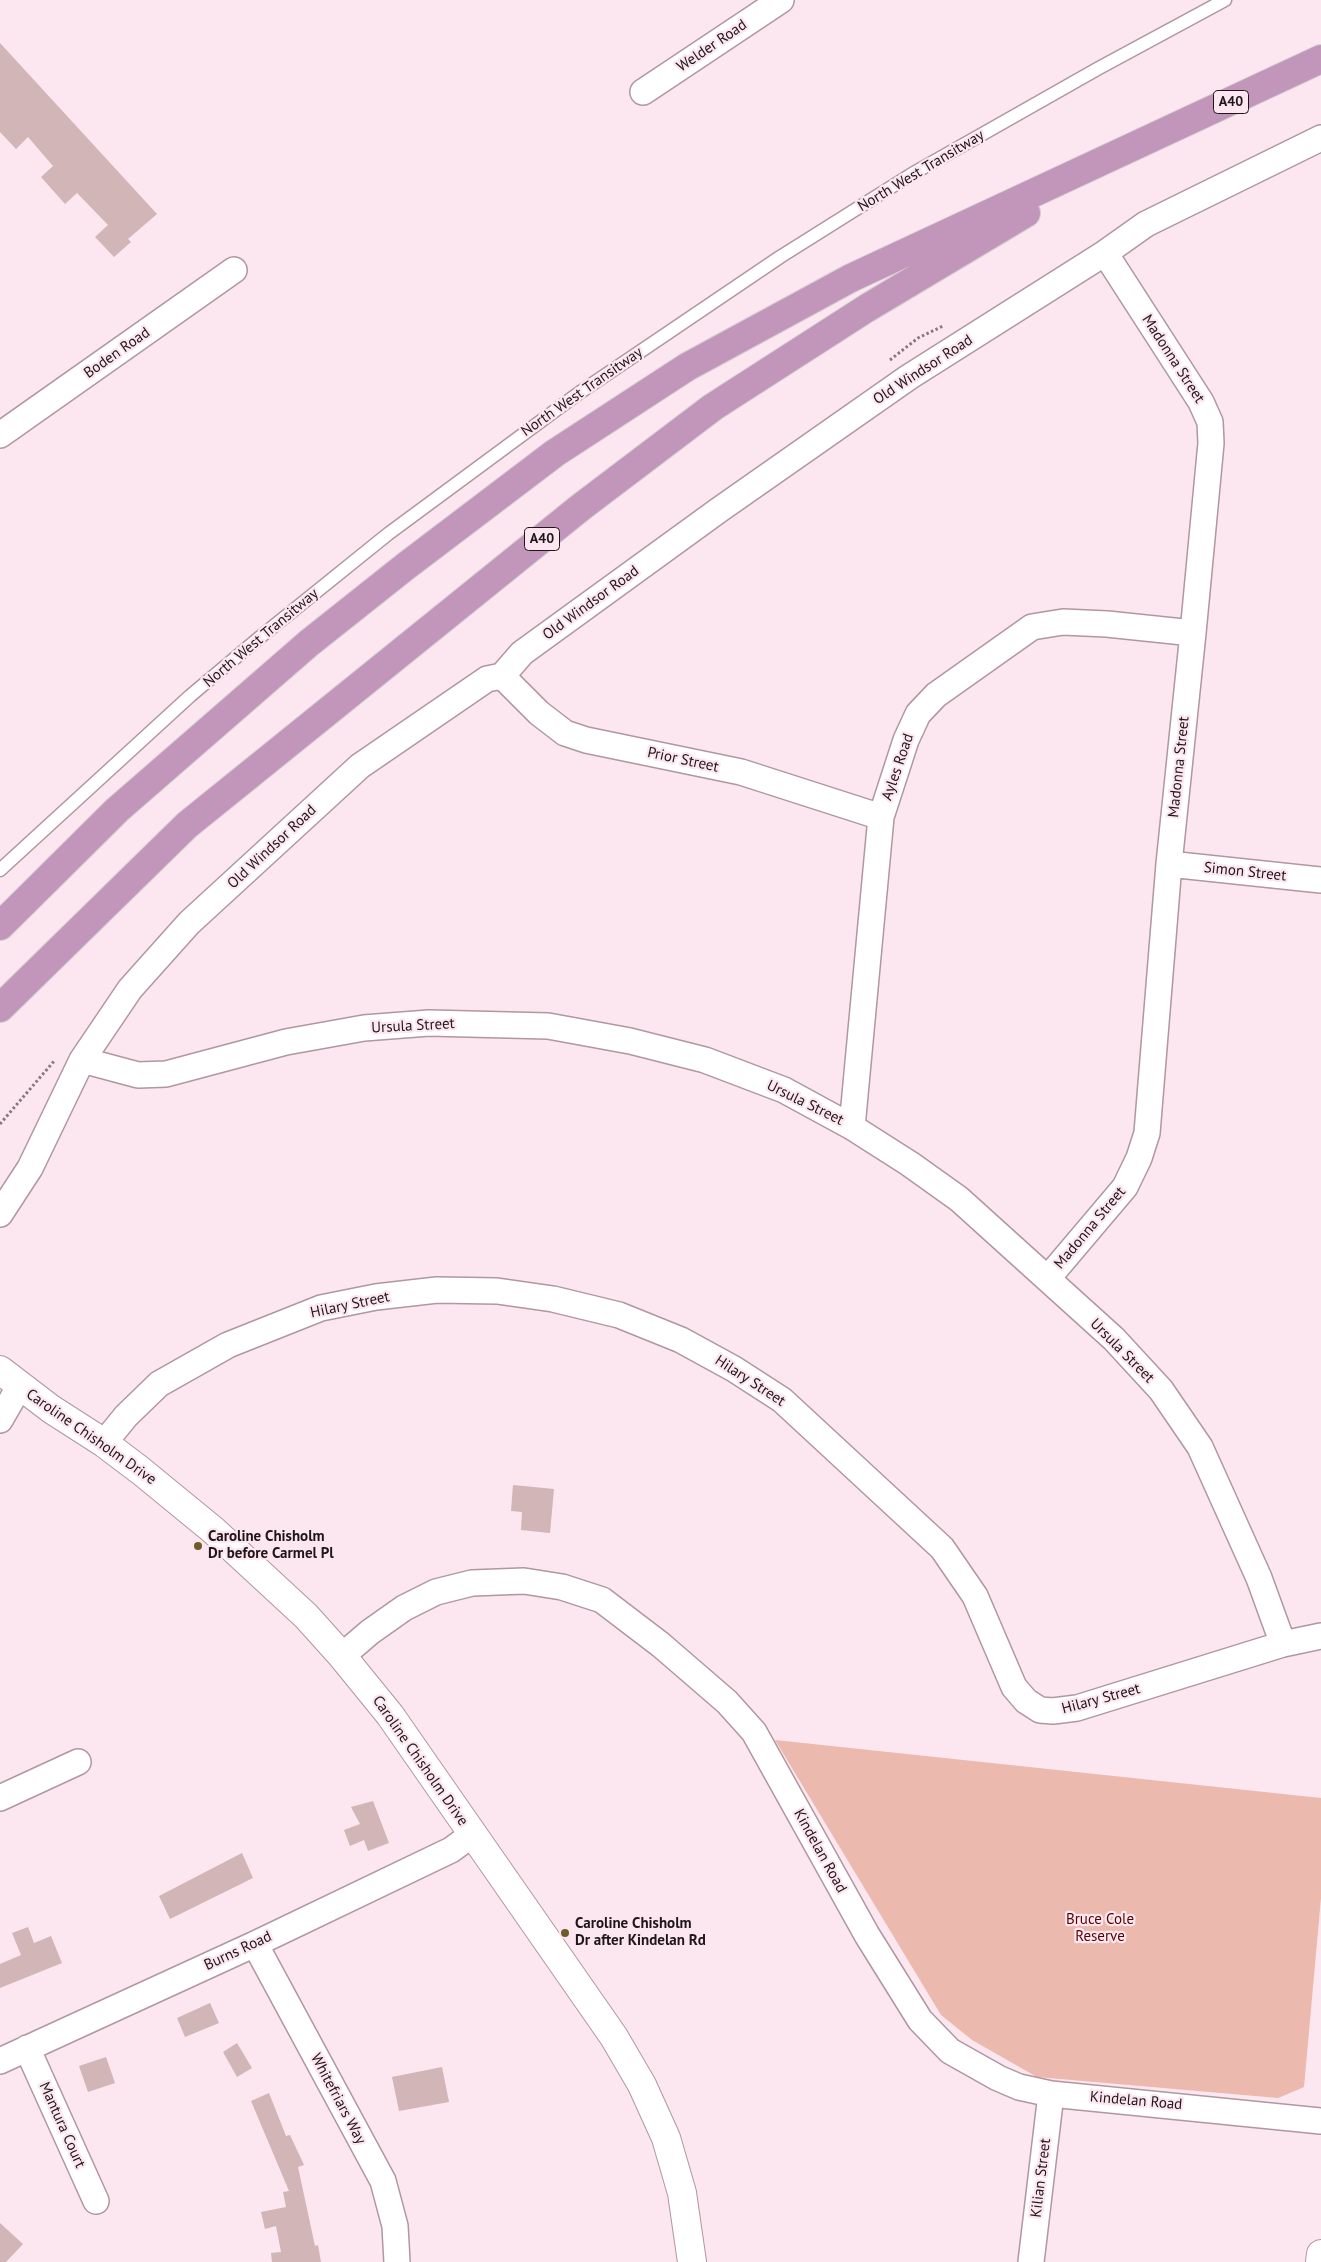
<!DOCTYPE html>
<html>
<head>
<meta charset="utf-8">
<style>
	body { margin:0 }
	canvas { display:block; background:#fce6ef }
</style>
</head>
<body>
<canvas width="1321" height="2262"></canvas>
<script>
const ctx = document.querySelector('canvas').getContext('2d');
ctx.lineJoin = 'round';
function fillPath(path, color) {
  ctx.fillStyle = color;
  ctx.fill(path, 'evenodd');
}
function toPath(rows) {
  const path = new Path2D();
  for (const r of rows) {
    path.moveTo(r[0], r[1]);
    for (let i = 2; i < r.length; i += 2) path.lineTo(r[i], r[i + 1]);
  }
  return path;
}
function stroke(path, color, width, dash) {
  ctx.strokeStyle = color;
  ctx.lineWidth = width;
  ctx.lineCap = dash ? 'butt' : 'round';
  ctx.setLineDash(dash || []);
  ctx.stroke(path);
}
function drawText(font, color, halo, rows, align = 'center') {
  ctx.font = font + ' "PT Sans",sans-serif';
  ctx.lineWidth = 4.5;
  ctx.setLineDash([]);
  ctx.textBaseline = 'middle';
  ctx.strokeStyle = halo;
  ctx.fillStyle = color;
  for (const [text, x, y, turn = 0] of rows) {
    ctx.save();
    ctx.translate(x, y);
    ctx.rotate((+turn || 0) * Math.PI / 180);
    ctx.textAlign = isNaN(turn) ? turn : align;
    if (halo) ctx.strokeText(text, 0, 0);
    ctx.fillText(text, 0, 0);
    ctx.restore();
  }
}
fillPath(toPath([
	[775,1740,1321,1798,1321,1898,1304,2087,1278,2098,1037,2077,972,2040,941,2015]
]), '#ecb9af');
fillPath(toPath([
	[0,43,157,214,128,239,131,242,114,257,95,237,108,225,77,193,65,204,41,177,53,166,28,137,16,149,0,132],
	[513,1485,554,1489,550,1533,521,1530,522,1512,511,1511],
	[373,1801,389,1843,368,1851,364,1840,350,1846,344,1830,360,1824,351,1807],
	[242,1853,253,1878,170,1919,159,1896],
	[28,1927,34,1943,51,1936,62,1963,0,1988,0,1964,21,1955,12,1933],
	[210,2003,219,2023,185,2037,177,2018],
	[237,2043,252,2068,237,2077,223,2052],
	[106,2057,115,2083,88,2092,79,2066],
	[442,2067,449,2102,399,2111,392,2077],
	[269,2093,286,2136,290,2135,304,2165,298,2167,315,2246,318,2245,321,2262,272,2262,271,2253,281,2252,276,2226,265,2229,261,2212,286,2207,283,2192,289,2191,251,2101],
	[0,2223,23,2244,6,2262,0,2262]
]), '#d1b5b7');
const service = toPath([
	[0,870,190,696,259,638,388,534,579,393,780,257,912,174,1099,68,1225,0]
]);
const minor = toPath([
	[643,92,781,0],
	[0,435,234,270],
	[502,676,539,713,565,733,586,740,741,772,881,817],
	[1169,864,1321,880],
	[82,1060,138,1075,166,1074,286,1042,364,1028,429,1023,548,1026,630,1041,705,1060,784,1090,852,1127,910,1164,959,1199,1114,1339,1161,1390,1200,1447,1259,1578,1283,1644],
	[852,1127,881,817,906,740,918,714,936,695,1032,627,1063,622,1107,624,1193,633],
	[0,1214,30,1168,82,1060,130,989,189,923,360,766,487,679,502,676,522,653,719,510,909,377,1105,253,1146,224,1321,138],
	[1048,1278,1125,1187,1139,1158,1147,1133,1169,864,1193,633,1211,443,1210,422,1201,402,1105,253],
	[0,1420,19,1387],
	[104,1443,126,1416,159,1384,228,1345,321,1308,376,1297,437,1290,497,1291,553,1299,619,1315,681,1340,734,1369,782,1400,942,1548,975,1596,1014,1687,1026,1701,1040,1710,1053,1711,1077,1708,1283,1644,1321,1636],
	[342,1656,370,1632,404,1608,436,1592,472,1583,524,1581,562,1587,602,1600,661,1645,727,1702,754,1732,867,1935,920,2020,950,2051,998,2078,1019,2087,1051,2094,1321,2121],
	[0,1798,78,1762],
	[255,1944,383,2181,395,2226,397,2262],
	[27,2048,96,2201],
	[0,2061,255,1944,451,1850,473,1834],
	[1031,2262,1051,2094]
]);
const tertiary = toPath([
	[1320,2262,1321,2254]
]);
const secondary = toPath([
	[0,1370,51,1409,104,1443,141,1471,213,1530,306,1616,342,1656,390,1715,614,2037,642,2085,666,2138,682,2193,692,2262]
]);
const trunk = toPath([
	[0,926,117,810,309,643,406,566,555,453,687,367,851,278,1321,59],
	[0,1008,187,825,581,507,713,407,867,308,1026,213]
]);
stroke(service, '#b097a1', 15);
stroke(minor, '#b097a1', 28);
stroke(tertiary, '#b097a1', 30);
stroke(secondary, '#b097a1', 30);
stroke(trunk, '#d2d0d1', 30);
stroke(toPath([
	[890,360,918,338,943,326],
	[0,1124,55,1060]
]), '#87787e', 3, [2.5, 2.5]);
stroke(service, '#fff', 12);
stroke(minor, '#fff', 25);
stroke(tertiary, '#fff', 28);
stroke(secondary, '#fff', 28);
stroke(trunk, '#c296ba', 28);
for (const [x, y, r, color] of [
	[198,1546,5,"#6d5b29"],
	[565,1933,5,"#6d5b29"]
]) {
  const dot = new Path2D();
  dot.arc(x, y, r, 0, 2 * Math.PI);
  ctx.fillStyle = color;
  ctx.fill(dot);
  stroke(dot, '#fce6ef', 2);
}
for (const [x, y, w] of [
	[1231,102,35],
	[542,539,35]
]) {
  const box = new Path2D();
  box.roundRect(x - w / 2, y - 11.5, w, 23, 4);
  ctx.fillStyle = '#fce6ef';
  ctx.fill(box);
  stroke(box, '#1f1619', 1);
}
drawText('bold 14px', '#1f1619', null, [
	["A40",1231,102],
	["A40",542,539]
]);
drawText('15px', '#1f1619', '#fce6ef', [
	["Welder Road",712,46,-34],
	["North West Transitway",921,171,-31],
	["Boden Road",117,353,-35],
	["Madonna Street",1173,359,57],
	["Old Windsor Road",923,370,-33],
	["North West Transitway",582,392,-35],
	["Old Windsor Road",591,603,-36],
	["North West Transitway",261,638,-40],
	["Prior Street",683,760,12],
	["Ayles Road",898,767,-71],
	["Madonna Street",1179,767,-84],
	["Old Windsor Road",272,847,-43],
	["Simon Street",1245,872,6],
	["Ursula Street",413,1026,-3],
	["Ursula Street",805,1103,26],
	["Madonna Street",1090,1228,-50],
	["Hilary Street",350,1305,-12],
	["Ursula Street",1122,1351,45],
	["Hilary Street",750,1381,33],
	["Caroline Chisholm Drive",91,1437,35],
	["Hilary Street",1101,1699,-15],
	["Caroline Chisholm Drive",420,1761,55],
	["Kindelan Road",820,1851,61],
	["Burns Road",238,1951,-25],
	["Whitefriars Way",338,2099,62],
	["Kindelan Road",1136,2101,5],
	["Mantura Court",62,2125,66],
	["Kilian Street",1041,2178,-83]
]);
drawText('bold 15px', '#1f1619', '#fce6ef', [
	["Caroline Chisholm",208,1537],
	["Dr before Carmel Pl",208,1554],
	["Caroline Chisholm",575,1924],
	["Dr after Kindelan Rd",575,1941]
], 'left');
drawText('15px', '#540200', '#fce6ef', [
	["Bruce Cole",1100,1920],
	["Reserve",1100,1937]
]);
</script>
</body>
</html>
